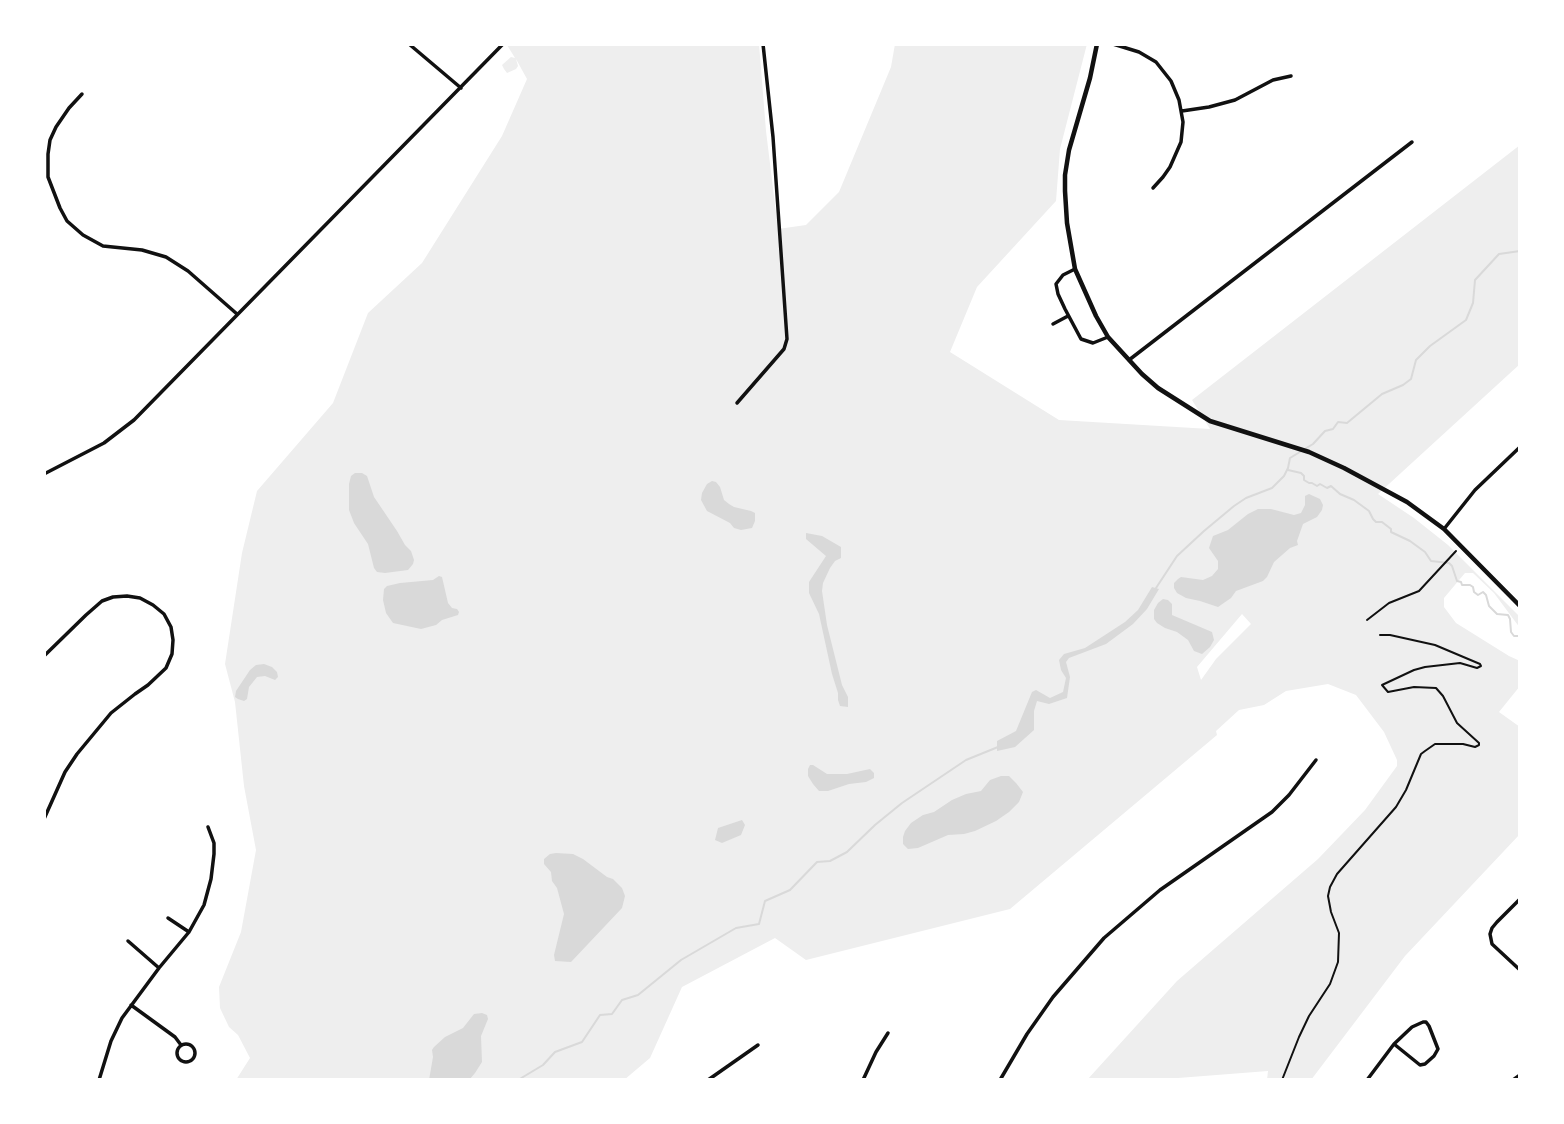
<!DOCTYPE html>
<html>
<head>
<meta charset="utf-8">
<style>
	body { margin:0 }
	#map { position:relative; width:1564px; height:1124px; overflow:hidden; background:#fff; font-family:Literata,serif }
	canvas { display:block }
	.frame { position:absolute; inset:0; border:46px solid #fff; pointer-events:none }
</style>
</head>
<body>
<div id="map">
<canvas width="1564" height="1124"></canvas>
<div class="frame"></div>
</div>
<script>
const ctx = document.querySelector('canvas').getContext('2d');
ctx.lineJoin = 'round';
function fillPath(path, color) {
  ctx.fillStyle = color;
  ctx.fill(path, 'evenodd');
}
function toPath(rows) {
  const path = new Path2D();
  for (const r of rows) {
    if (r.length === 3) {
      path.moveTo(r[0] + r[2], r[1]);
      path.arc(r[0], r[1], r[2], 0, 2 * Math.PI);
      continue;
    }
    path.moveTo(r[0], r[1]);
    for (let i = 2; i < r.length; i += 2) path.lineTo(r[i], r[i + 1]);
  }
  return path;
}
function stroke(path, color, width, dash) {
  ctx.strokeStyle = color;
  ctx.lineWidth = width;
  ctx.lineCap = dash ? 'butt' : 'round';
  ctx.setLineDash(dash || []);
  ctx.stroke(path);
}
fillPath(toPath([
	[508,44,759,44,766,131,778,229,806,225,839,192,891,67,895,44,1087,44,1060,149,1056,201,977,287,950,352,1059,420,1210,429,1192,400,1520,145,1520,364,1378,494,1414,518,1448,545,1520,617,1520,628,1494,593,1473,573,1465,573,1444,598,1444,607,1456,623,1509,656,1520,661,1520,686,1499,712,1520,727,1520,834,1405,956,1311,1080,1267,1080,1268,1071,1178,1078,1173,1080,1087,1080,1177,981,1318,859,1365,810,1397,766,1397,760,1384,732,1356,695,1328,684,1286,691,1264,705,1239,710,1216,731,1217,735,1010,909,806,960,775,938,682,987,650,1058,624,1080,236,1080,250,1058,238,1035,229,1027,220,1008,219,987,241,932,256,850,244,786,235,702,225,664,242,553,257,491,333,403,368,313,422,263,502,136,527,79,516,59,518,66,516,69,507,73,504,69,502,65,511,57,515,58,507,45],
	[1242,614,1251,624,1216,659,1201,680,1197,667]
]), '#eee');
fillPath(toPath([
	[355,473,362,473,367,476,374,497,397,531,405,545,411,551,414,560,413,564,408,570,385,573,377,572,374,568,368,544,354,523,349,510,349,484,351,476],
	[712,481,716,482,720,487,724,500,729,504,734,507,751,511,755,513,755,521,752,528,741,530,734,528,730,523,707,511,701,500,702,493,707,484],
	[1309,494,1320,499,1323,505,1322,510,1317,517,1303,524,1297,541,1298,545,1290,548,1274,562,1267,577,1263,581,1236,591,1231,598,1218,607,1200,601,1186,598,1177,593,1174,588,1174,583,1178,579,1181,577,1203,580,1212,576,1218,569,1218,561,1209,548,1213,536,1228,530,1248,514,1258,509,1271,509,1294,515,1301,513,1305,505,1305,496],
	[806,533,822,536,841,547,841,558,835,561,830,568,823,583,822,591,827,625,842,685,848,697,848,707,840,706,838,700,838,693,832,674,819,614,809,593,809,582,826,556,806,539],
	[439,576,442,577,448,603,452,608,457,609,459,612,458,615,442,620,436,625,421,629,393,623,386,613,383,600,384,589,387,586,400,583,433,580],
	[1152,587,1159,589,1147,609,1133,624,1106,644,1069,658,1066,662,1070,677,1067,698,1049,704,1037,701,1034,711,1034,730,1015,747,997,751,997,741,1016,731,1032,692,1036,690,1050,698,1063,692,1066,678,1061,670,1059,660,1064,654,1085,648,1125,622,1138,610],
	[1163,599,1168,600,1172,604,1172,615,1212,632,1214,640,1210,647,1202,654,1194,651,1188,640,1177,632,1165,628,1157,623,1154,619,1154,610,1158,603],
	[264,664,272,667,277,672,278,677,275,680,265,676,257,677,249,687,247,699,244,701,238,699,235,697,236,691,250,670,256,665],
	[810,765,813,765,827,774,847,774,870,769,874,773,874,778,866,782,849,784,828,791,819,791,813,784,808,776,808,769],
	[1001,776,1009,776,1016,783,1023,792,1019,802,1009,812,996,821,975,831,964,834,948,835,918,848,908,849,903,844,903,837,905,831,911,823,923,815,934,812,952,800,966,794,981,791,990,780],
	[742,820,745,825,741,835,722,843,715,840,718,828],
	[556,853,573,854,583,859,607,877,613,879,622,888,625,896,622,908,571,962,555,961,554,955,564,914,557,888,552,881,551,872,544,864,544,859,550,854],
	[482,1013,487,1015,488,1019,481,1036,482,1062,475,1073,469,1080,429,1080,433,1057,432,1050,434,1047,445,1037,463,1028,474,1014]
]), '#d9d9d9');
stroke(toPath([
	[1288,470,1301,473,1304,476,1304,480,1309,483,1312,483,1317,486,1320,484,1327,488,1331,486,1340,494,1354,500,1369,511,1373,519,1376,522,1382,522,1391,529,1391,532,1410,541,1425,552,1431,561,1449,563,1452,566,1457,581,1461,582,1462,585,1470,585,1473,587,1474,592,1478,595,1483,592,1486,595,1489,606,1497,614,1508,615,1510,619,1511,632,1514,636,1520,636],
	[1156,588,1177,556,1204,531,1234,506,1246,498,1272,488,1284,476,1288,468,1290,458,1313,444,1325,431,1333,429,1338,422,1347,423,1382,394,1403,385,1411,379,1416,360,1430,346,1466,320,1473,303,1475,280,1499,254,1520,251],
	[518,1080,543,1065,555,1052,582,1042,600,1015,612,1014,622,1000,638,995,681,960,736,928,759,924,765,901,790,890,817,862,830,861,847,852,875,825,902,803,966,760,998,747]
]), '#d9d9d9', 2);
stroke(toPath([
	[1367,620,1389,603,1419,591,1456,551],
	[1282,1080,1299,1037,1309,1016,1330,984,1338,962,1339,933,1331,912,1328,896,1330,887,1337,874,1396,807,1406,790,1421,754,1425,751,1435,744,1463,744,1475,747,1479,745,1479,743,1457,723,1443,696,1436,688,1414,687,1388,692,1382,685,1414,670,1425,667,1460,663,1477,668,1481,666,1480,664,1435,645,1390,635,1380,635]
]), '#111', 2);
stroke(toPath([
	[409,44,461,88],
	[1113,44,1139,52,1156,62,1171,81,1179,100,1183,122,1181,142,1170,167,1163,177,1153,188],
	[82,94,69,108,56,127,50,140,48,154,48,177,60,208,67,221,83,235,103,246,142,250,166,257,188,271,237,314],
	[1182,111,1209,107,1235,100,1273,80,1291,76],
	[1075,269,1063,275,1056,284,1058,294,1065,309,1081,339,1093,343,1108,337],
	[1053,324,1068,316],
	[1129,360,1412,142],
	[737,403,784,349,787,339,773,137,763,44],
	[44,474,104,443,134,420,503,44],
	[1444,529,1475,490,1520,447],
	[44,656,86,615,102,601,113,597,127,596,140,598,153,605,164,614,171,627,173,640,172,654,166,668,148,685,135,694,111,713,77,754,65,772,44,819],
	[1520,899,1497,922,1492,928,1490,934,1492,944,1520,970],
	[168,918,189,932],
	[128,941,159,968],
	[131,1005,175,1037,181,1045],
	[1423,1022,1426,1022,1429,1026,1438,1049,1434,1056,1425,1064,1420,1065,1394,1044,1412,1027,1423,1022],
	[186,1053,9],
	[99,1080,111,1041,122,1018,159,968,189,932,204,905,211,879,214,854,214,843,208,827],
	[708,1080,758,1045],
	[863,1080,876,1052,888,1033],
	[1000,1080,1027,1034,1053,997,1104,938,1160,890,1272,812,1289,795,1316,760],
	[1367,1080,1394,1044],
	[1513,1080,1520,1075]
]), '#111', 3.5);
stroke(toPath([
	[1097,44,1090,78,1069,150,1065,175,1065,191,1067,223,1075,269,1096,316,1108,337,1142,374,1158,388,1210,421,1309,452,1344,468,1407,502,1444,529,1520,606]
]), '#111', 4.5);
</script>
</body>
</html>
